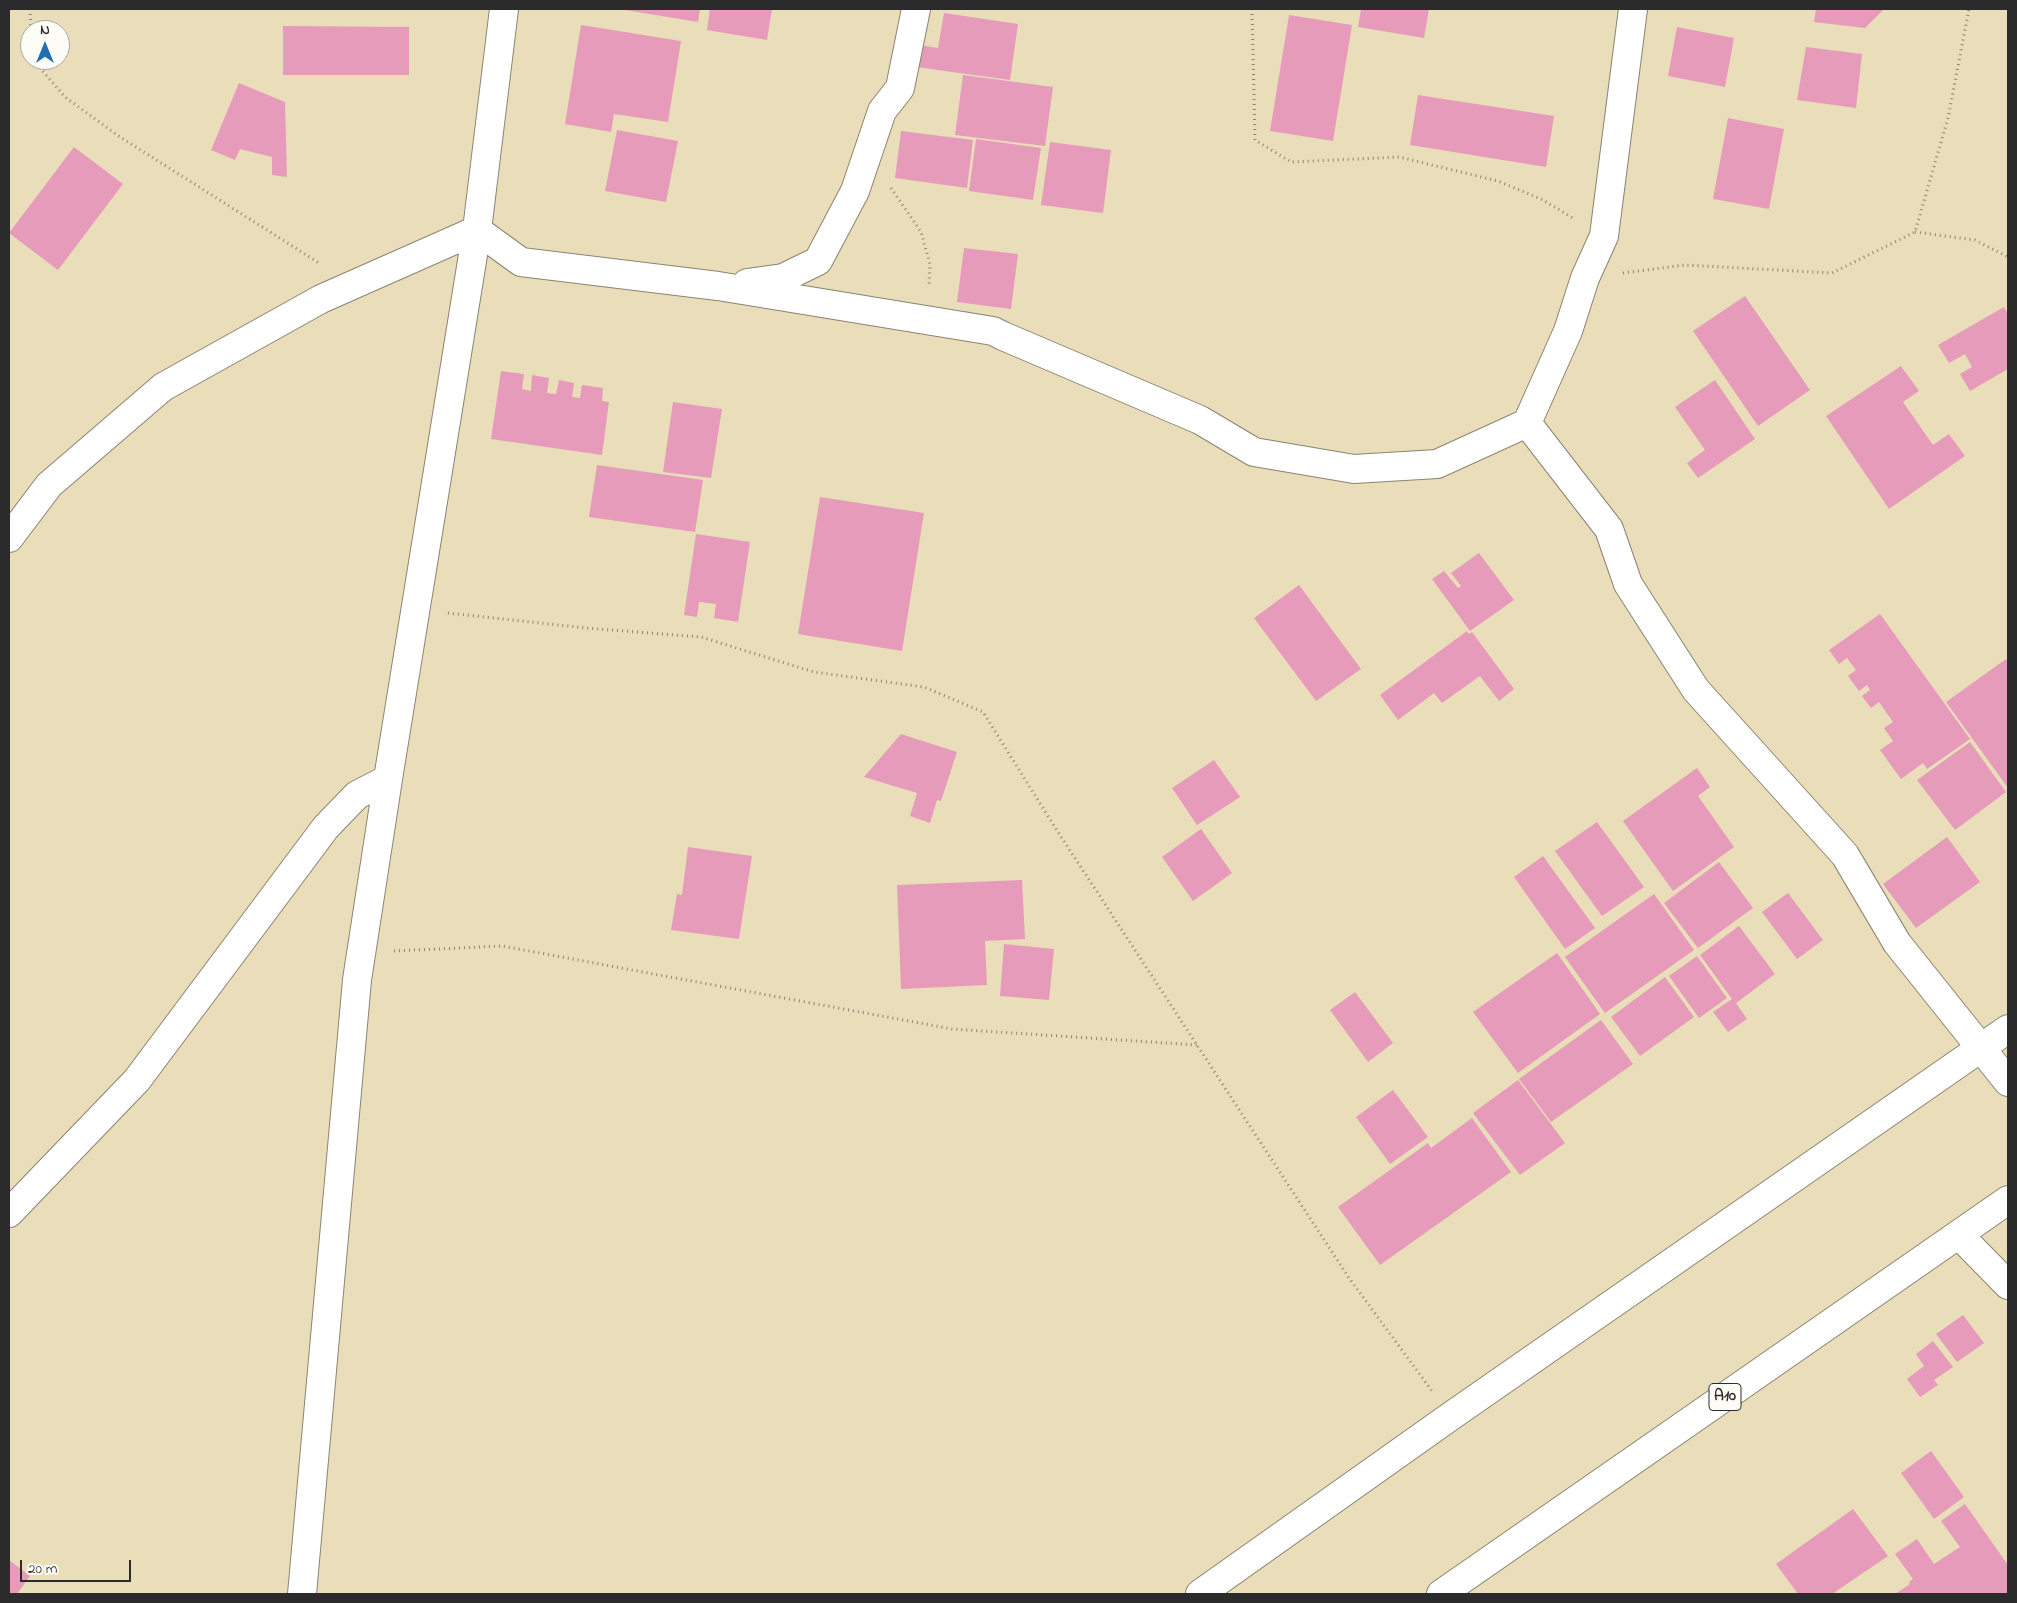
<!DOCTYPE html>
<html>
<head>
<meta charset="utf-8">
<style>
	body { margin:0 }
	#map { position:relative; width:2017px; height:1603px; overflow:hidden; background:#e9deb9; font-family:"Indie Flower",sans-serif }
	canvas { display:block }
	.frame { position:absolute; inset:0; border:10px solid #2b2b2b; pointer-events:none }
	.north { position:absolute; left:20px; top:20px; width:50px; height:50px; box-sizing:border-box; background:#fdfcf7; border:1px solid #a9a8a5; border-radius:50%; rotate:0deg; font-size:14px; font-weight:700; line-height:20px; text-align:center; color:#2b2b2b }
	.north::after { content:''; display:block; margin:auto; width:18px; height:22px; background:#1f6fb2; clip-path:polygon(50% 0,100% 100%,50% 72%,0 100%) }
	.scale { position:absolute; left:20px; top:1560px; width:111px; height:22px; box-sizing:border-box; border:2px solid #2b2b2b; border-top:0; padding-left:6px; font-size:15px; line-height:18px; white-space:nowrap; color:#2b2b2b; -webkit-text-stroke:4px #fdfcf7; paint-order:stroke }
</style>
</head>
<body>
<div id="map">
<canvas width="2017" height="1603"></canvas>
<div class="frame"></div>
<div class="north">N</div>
<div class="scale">20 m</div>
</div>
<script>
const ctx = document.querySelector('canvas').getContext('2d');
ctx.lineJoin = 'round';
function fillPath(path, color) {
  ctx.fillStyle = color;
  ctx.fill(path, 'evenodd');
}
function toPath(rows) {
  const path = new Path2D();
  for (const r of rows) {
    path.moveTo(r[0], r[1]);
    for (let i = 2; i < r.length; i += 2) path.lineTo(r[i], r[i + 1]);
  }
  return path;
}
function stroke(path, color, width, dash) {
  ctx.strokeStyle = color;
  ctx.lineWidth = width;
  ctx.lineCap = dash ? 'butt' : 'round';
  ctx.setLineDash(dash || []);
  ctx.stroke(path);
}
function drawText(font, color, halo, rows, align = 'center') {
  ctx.font = font + ' "Indie Flower",sans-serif';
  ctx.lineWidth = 4;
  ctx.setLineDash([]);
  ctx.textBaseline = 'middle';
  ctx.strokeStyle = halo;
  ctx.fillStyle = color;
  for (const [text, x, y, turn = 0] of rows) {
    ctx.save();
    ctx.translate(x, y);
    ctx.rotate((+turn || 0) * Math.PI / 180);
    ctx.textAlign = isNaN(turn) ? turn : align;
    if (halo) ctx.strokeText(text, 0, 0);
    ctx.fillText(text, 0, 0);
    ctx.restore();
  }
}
fillPath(toPath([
	[619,9,700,9,698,22],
	[710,9,772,9,767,40,707,30],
	[1361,9,1429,9,1424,38,1358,27],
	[1816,9,1884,9,1865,28,1814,22],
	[944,13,1018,24,1010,80,916,67,919,45,938,48],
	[1289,15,1352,25,1333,141,1270,131],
	[581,25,681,41,668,122,614,114,611,132,565,124],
	[283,26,409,27,409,75,283,75],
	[1677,27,1734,38,1725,87,1668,76],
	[1806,47,1862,54,1856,108,1797,100],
	[963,75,1053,87,1045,146,955,135],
	[239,83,285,102,287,177,272,175,272,157,240,149,235,160,211,150],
	[1418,95,1554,116,1546,167,1410,145],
	[1728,118,1784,129,1769,209,1713,199],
	[617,130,678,141,666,202,605,191],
	[901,131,973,140,967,188,895,178],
	[976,139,1041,148,1033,200,969,191],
	[1050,142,1111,150,1103,213,1041,205],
	[74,147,123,184,58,270,9,233],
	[964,248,1018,254,1011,309,957,302],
	[1745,296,1810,390,1758,426,1693,331],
	[2004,307,2008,314,2008,369,1970,391,1960,374,1972,367,1965,354,1949,363,1938,345],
	[1901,366,1919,391,1903,402,1933,445,1949,434,1965,456,1889,509,1826,416],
	[501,371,524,374,522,389,531,391,532,375,549,378,547,393,556,394,559,380,574,383,572,397,580,398,582,385,603,388,602,401,609,402,602,455,491,439],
	[1715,380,1755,439,1698,478,1687,463,1705,450,1675,407],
	[673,402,722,409,711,478,663,472],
	[597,465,703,480,695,532,589,517],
	[820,497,924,513,902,651,798,634],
	[696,534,750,542,738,622,714,618,716,604,699,602,697,617,684,615],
	[1479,553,1514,600,1470,631,1432,579,1444,571,1458,588,1461,586,1451,573],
	[1299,585,1361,669,1316,701,1254,618],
	[1880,614,1970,739,1927,769,1923,763,1901,779,1880,750,1893,741,1884,728,1893,722,1879,702,1871,708,1862,696,1870,690,1867,685,1859,691,1848,676,1856,670,1847,658,1839,664,1829,650],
	[1467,631,1469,634,1472,632,1514,689,1499,701,1480,676,1442,703,1434,693,1398,720,1380,695],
	[2006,659,2008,663,2008,788,1946,702],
	[901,734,957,752,941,801,937,800,930,823,910,816,917,793,864,777],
	[1970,742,2006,792,1955,830,1917,780],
	[1214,760,1240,797,1197,825,1172,788],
	[1697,768,1710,787,1698,796,1734,847,1673,891,1623,821],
	[1597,822,1644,887,1602,916,1555,851],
	[1201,829,1232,873,1193,901,1162,857],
	[1947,837,1980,882,1916,928,1883,884],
	[688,847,752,856,739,939,671,930,677,894,682,895],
	[1543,856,1595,928,1565,949,1514,877],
	[1719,862,1753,908,1698,948,1664,903],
	[1022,880,1025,939,985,941,987,985,901,989,897,885],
	[1788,893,1823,940,1797,959,1762,912],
	[1654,894,1694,950,1605,1013,1565,957],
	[1739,926,1775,974,1736,1003,1747,1019,1728,1032,1713,1012,1732,999,1700,955],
	[1004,944,1054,949,1049,1000,1000,996],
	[1557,953,1600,1014,1518,1073,1473,1012],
	[1697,956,1727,998,1699,1018,1669,976],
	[1665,977,1694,1017,1640,1056,1611,1017],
	[1355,992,1393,1043,1368,1062,1330,1010],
	[1601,1020,1633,1064,1551,1122,1519,1079],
	[1518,1080,1565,1143,1520,1175,1473,1113],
	[1393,1090,1428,1137,1390,1164,1356,1117],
	[1472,1118,1511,1172,1380,1265,1338,1207,1428,1143,1431,1148],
	[1963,1315,1984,1343,1957,1362,1936,1334],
	[1933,1341,1953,1367,1934,1380,1938,1385,1920,1397,1907,1379,1924,1366,1916,1354],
	[1931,1451,1964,1497,1934,1519,1901,1473],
	[1965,1504,2008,1565,2008,1594,1895,1594,1910,1584,1909,1582,1913,1579,1895,1554,1917,1539,1934,1564,1960,1547,1941,1521],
	[1853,1509,1888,1556,1832,1594,1798,1594,1776,1564],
	[9,1560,30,1576,17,1594,9,1594]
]), '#e69bbb');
const minor = toPath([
	[1633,9,1604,236,1585,278,1568,331,1527,423,1609,529,1628,584,1696,690,1845,855,1897,943,2008,1082],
	[747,283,783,278,818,261,855,191,882,111,900,88,916,9],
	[9,538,49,485,163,387,321,299,477,230,521,262,718,286,993,331,1003,336,1200,420,1254,452,1354,469,1437,464,1527,423],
	[9,1213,137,1080,326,827,357,795,388,779],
	[1959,1235,2008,1285],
	[302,1594,357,980,388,779,477,230,504,9],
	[1200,1594,1451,1416,2008,1029]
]);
const major = toPath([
	[1441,1594,2008,1200]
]);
stroke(minor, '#8a8472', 30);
stroke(major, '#8a8472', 30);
stroke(toPath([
	[30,9,31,30],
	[1252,9,1255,140,1291,162,1399,157,1498,181,1541,199,1573,218],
	[33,60,65,97,117,135,319,263],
	[891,188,921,232,930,264,929,286],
	[1915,232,1975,240,2008,257],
	[1623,273,1685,265,1832,273,1915,232,1948,118,1969,9],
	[448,613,586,628,701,637,814,672,924,687,983,712,1056,829,1349,1278,1432,1391],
	[394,951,502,946,952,1029,1197,1045]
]), '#8a8472', 3, [1, 4]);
stroke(minor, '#fff', 28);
stroke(major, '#fff', 28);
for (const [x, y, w] of [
	[1725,1397,32]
]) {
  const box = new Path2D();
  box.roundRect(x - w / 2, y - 13.5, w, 27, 4);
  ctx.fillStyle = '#fdfcf7';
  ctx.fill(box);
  stroke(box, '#2b2b2b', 1);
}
drawText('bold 16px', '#2b2b2b', null, [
	["A10",1725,1397]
]);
</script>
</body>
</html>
